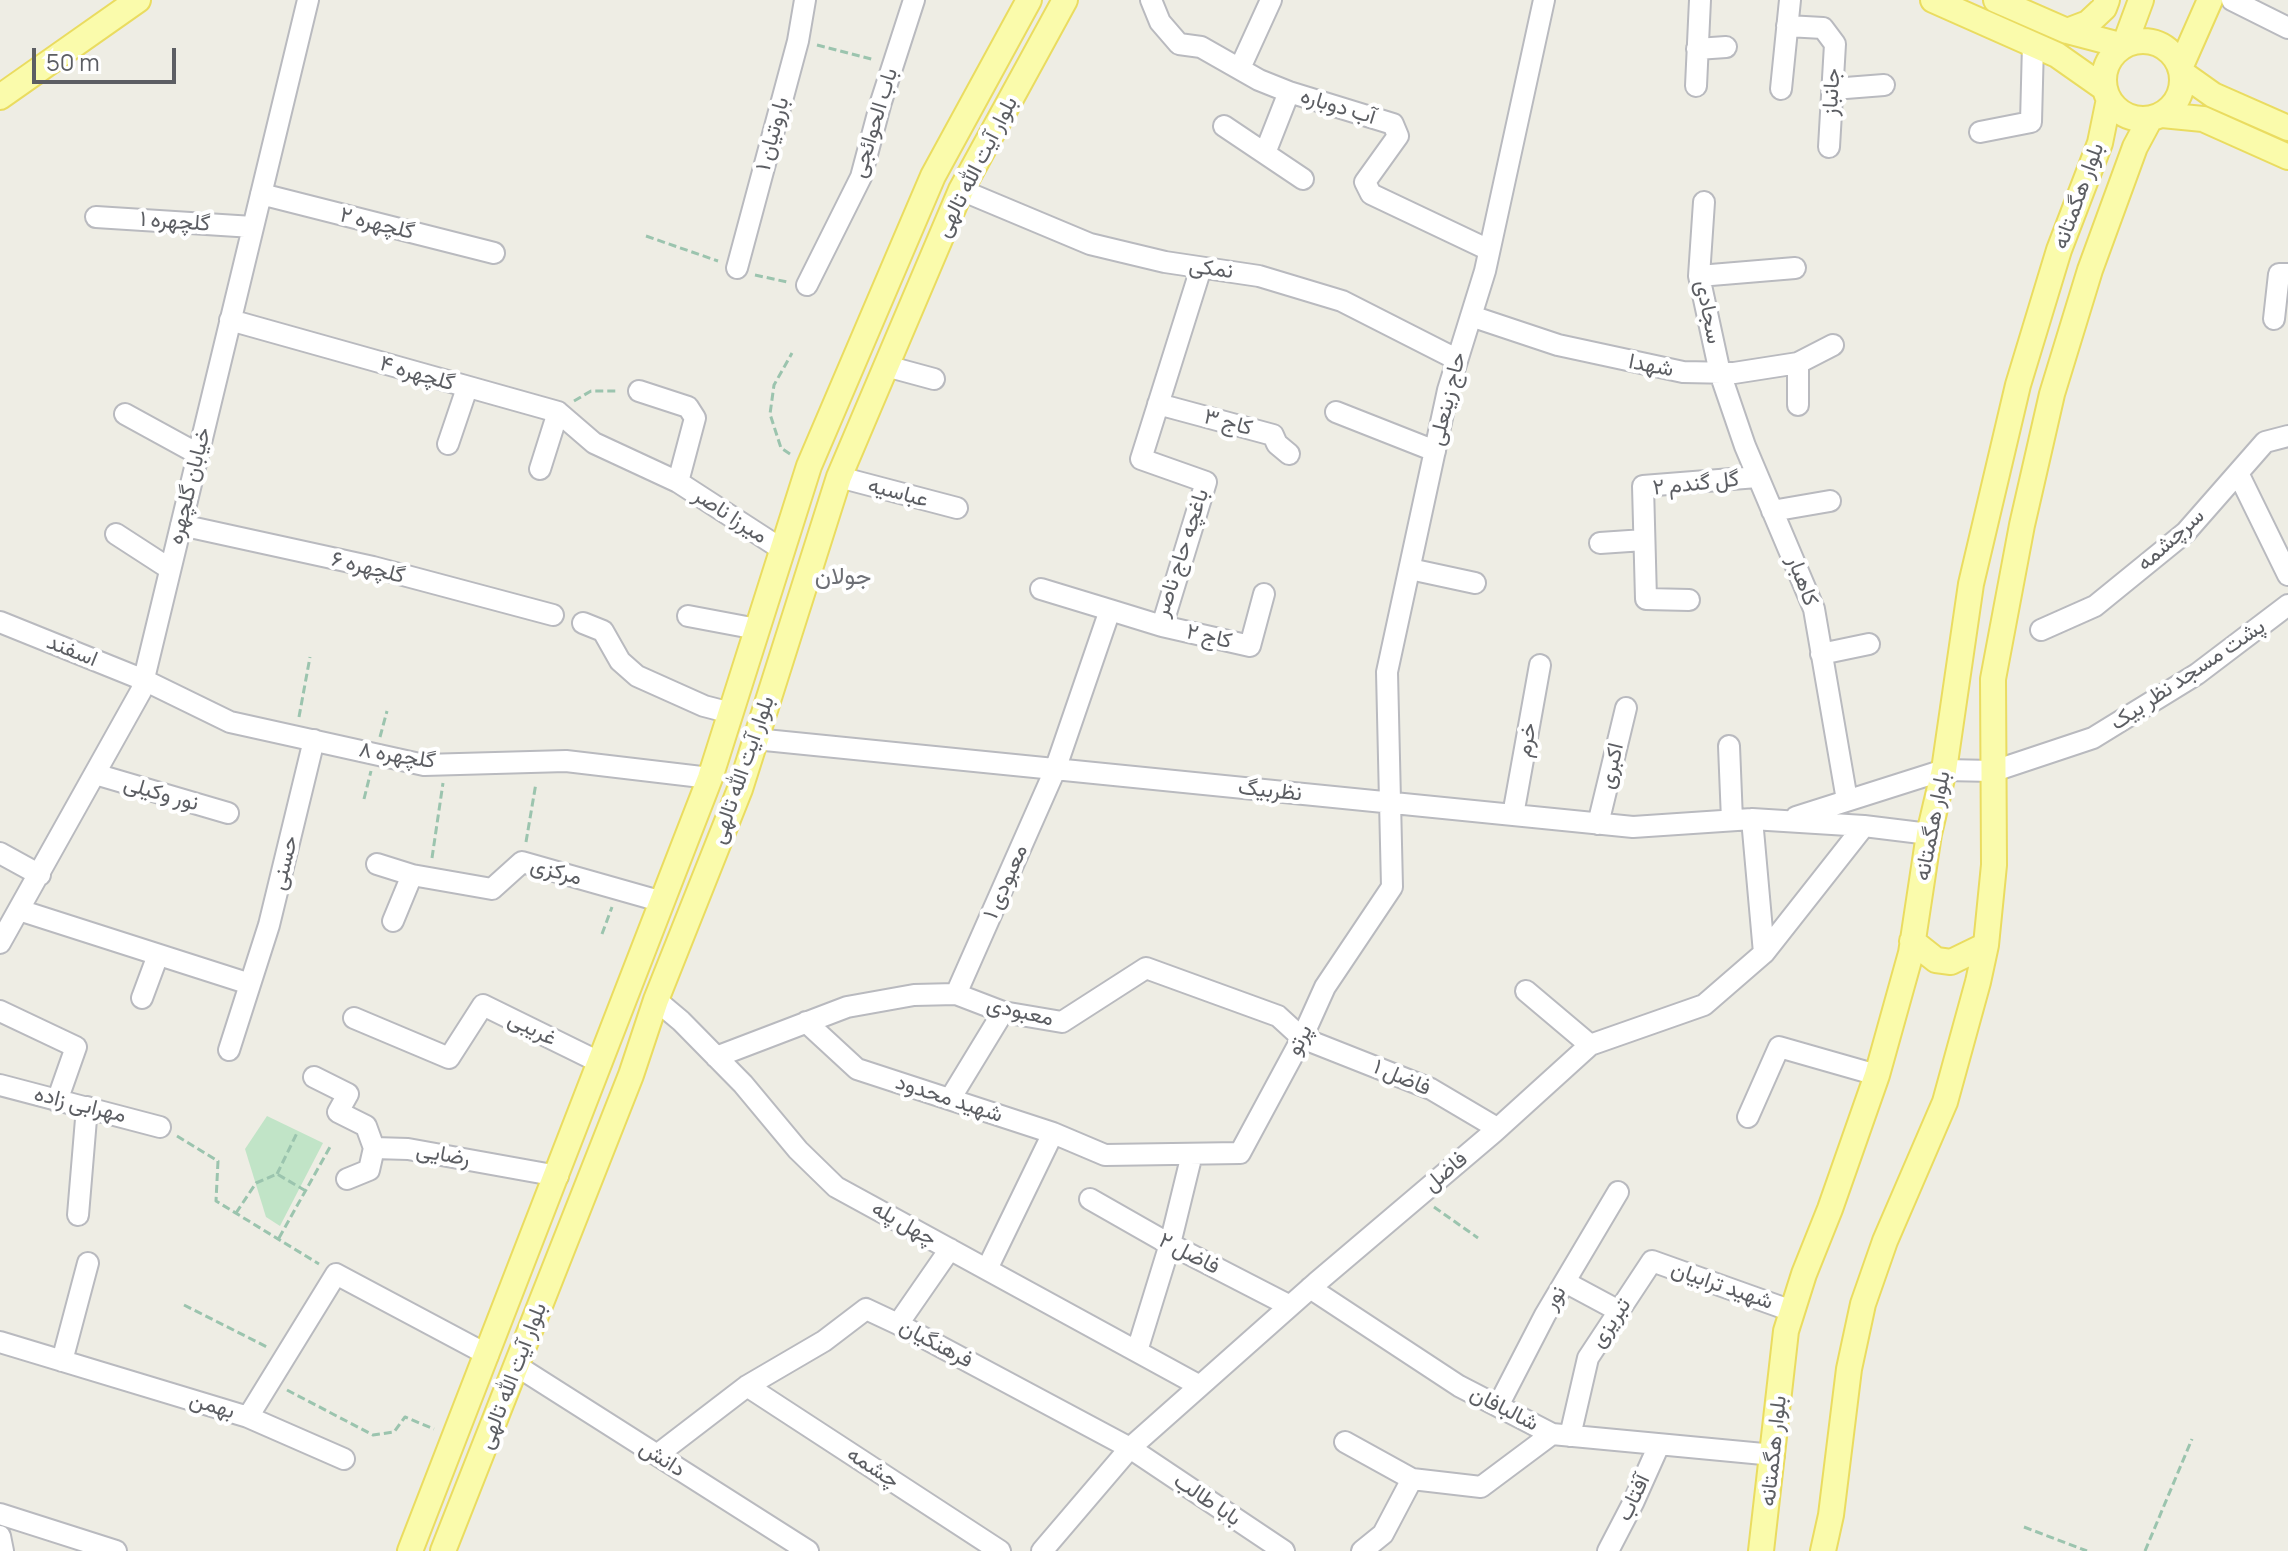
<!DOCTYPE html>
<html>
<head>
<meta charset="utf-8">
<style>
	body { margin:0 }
	#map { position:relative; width:2288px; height:1551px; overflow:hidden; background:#eeede4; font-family:Manrope,sans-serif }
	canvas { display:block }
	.scale { position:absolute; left:32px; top:48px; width:144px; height:36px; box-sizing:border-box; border:4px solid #5c5e63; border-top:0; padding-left:10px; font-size:24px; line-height:28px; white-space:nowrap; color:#5c5e63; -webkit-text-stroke:6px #fff; paint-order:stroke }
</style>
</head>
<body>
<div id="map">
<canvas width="2288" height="1551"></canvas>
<div class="scale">50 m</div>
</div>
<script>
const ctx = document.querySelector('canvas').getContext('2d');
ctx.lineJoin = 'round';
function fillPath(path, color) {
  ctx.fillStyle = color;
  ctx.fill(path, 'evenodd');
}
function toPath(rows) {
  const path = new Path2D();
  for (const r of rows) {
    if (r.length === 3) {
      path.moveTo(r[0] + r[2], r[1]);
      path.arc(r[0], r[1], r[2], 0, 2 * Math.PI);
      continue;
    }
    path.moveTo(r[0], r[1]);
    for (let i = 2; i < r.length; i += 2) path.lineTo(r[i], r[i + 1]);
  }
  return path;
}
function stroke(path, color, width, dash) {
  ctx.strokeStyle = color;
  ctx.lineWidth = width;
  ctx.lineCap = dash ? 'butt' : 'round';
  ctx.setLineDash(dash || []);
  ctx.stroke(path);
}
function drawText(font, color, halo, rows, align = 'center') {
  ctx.font = font + ' Manrope,Vazirmatn,sans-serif';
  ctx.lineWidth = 8;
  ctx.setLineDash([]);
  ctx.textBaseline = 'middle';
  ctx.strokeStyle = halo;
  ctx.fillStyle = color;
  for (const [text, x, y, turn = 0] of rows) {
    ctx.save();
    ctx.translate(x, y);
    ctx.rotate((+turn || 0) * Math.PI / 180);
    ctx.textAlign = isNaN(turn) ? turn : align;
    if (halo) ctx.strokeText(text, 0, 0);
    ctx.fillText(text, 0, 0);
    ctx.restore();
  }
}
fillPath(toPath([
	[267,1116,323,1143,280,1226,266,1217,245,1149]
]), '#c1e4c7');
const minor = toPath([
	[1151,0,1160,22,1179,44,1201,47,1259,80,1289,92,1393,124,1398,136,1365,182,1371,194,1489,250],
	[2232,0,2288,28],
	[1787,26,1823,28,1835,44,1829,147],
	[1697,49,1726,47],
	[1240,68,1271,0],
	[1696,86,1700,0],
	[1781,89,1790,0],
	[1833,89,1884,85],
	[1224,126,1303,179],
	[1980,132,2031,122,2033,44],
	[1265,153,1289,92],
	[961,190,1090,244,1165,262,1259,276,1342,301,1456,359],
	[261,194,494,253],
	[1704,202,1699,276,1720,373,1745,446,1814,609,1847,800],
	[96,217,253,227],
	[737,268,798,41,805,0],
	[1699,276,1795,268],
	[807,285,861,177,881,102,914,0],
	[1471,316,1558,345,1683,372,1734,373,1798,363,1833,345],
	[2274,319,2279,274,2288,274],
	[230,320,558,412,594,443,678,482,783,550],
	[886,366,934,379],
	[639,391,688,407,695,418,678,482],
	[1158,404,1273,435,1277,444,1289,454],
	[1798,405,1798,363],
	[1336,412,1435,451],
	[125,414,198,454],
	[448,444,467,388],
	[540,469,558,412],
	[2238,473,2288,575],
	[839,477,957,508],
	[1772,511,1830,501],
	[181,525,373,567,553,615],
	[116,534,170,569],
	[1600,543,1644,540],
	[1410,569,1475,583],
	[1041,589,1110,610],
	[1689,600,1646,599,1643,486,1757,477],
	[688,616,757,629],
	[0,622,144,680,230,722,424,765,566,761,710,778],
	[583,623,603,631,620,661,637,676,704,706,731,713],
	[1162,626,1250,646,1264,594],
	[2041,630,2095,606,2186,532,2265,442,2288,436],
	[1821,654,1869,644],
	[755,739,1633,827,1752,819,1864,826,1929,834],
	[1729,746,1732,820],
	[95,774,228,813],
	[1513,815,1540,665],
	[1796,817,1944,770,1994,771,2093,738,2197,674,2288,605],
	[1752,819,1764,953],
	[1598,824,1626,708],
	[0,853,40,875],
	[377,864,412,875],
	[19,910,250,984],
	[393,921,412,875,492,889,522,862,663,902],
	[0,943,141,691,308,0],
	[1526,991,1590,1045],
	[956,994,1055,770,1110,610,1162,626,1206,482,1141,459,1201,268],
	[142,998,158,955],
	[656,1000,681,1021,743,1084,798,1150,836,1187,1200,1386],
	[0,1011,76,1047,57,1101],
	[354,1018,449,1058,483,1005,601,1063],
	[806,1022,857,1069,1053,1133,1105,1155,1240,1153,1302,1038,1325,987,1392,887,1387,672,1448,390,1485,271,1544,0],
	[229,1050,269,925,314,740],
	[716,1057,847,1007,914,995,956,994,1003,1012,1062,1022,1146,968,1278,1016,1302,1038,1431,1089,1497,1128],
	[314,1077,348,1094,338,1112,366,1126,374,1148],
	[0,1085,160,1127],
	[950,1099,1003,1012],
	[1748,1117,1779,1047,1877,1075],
	[347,1179,369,1170,374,1148,408,1149,558,1176],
	[1090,1199,1162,1240,1290,1306],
	[78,1215,87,1107],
	[987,1269,1053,1133],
	[1565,1282,1619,1311],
	[1310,1288,1459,1386,1552,1434,1774,1455],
	[898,1324,950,1249],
	[0,1342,248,1417,344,1459],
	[1137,1351,1170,1244,1192,1154],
	[62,1361,88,1263],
	[517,1366,808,1551],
	[747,1386,1000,1551],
	[1498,1406,1545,1315,1618,1192],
	[248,1417,336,1274,488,1355],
	[1570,1436,1588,1358,1652,1261,1792,1311],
	[1345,1442,1412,1479,1481,1487,1552,1434],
	[657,1455,747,1386,824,1341,866,1309,898,1324,1130,1448,1284,1551],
	[0,1514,116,1551],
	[0,1536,3,1551],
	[1042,1551,1130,1448,1316,1283,1494,1132,1590,1045,1704,1005,1764,953,1864,826],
	[1362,1551,1383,1534,1412,1479],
	[1608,1551,1633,1503,1659,1445]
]);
const major = toPath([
	[1933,0,2057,55,2104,88],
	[1996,0,2067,31,2124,46,2141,0],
	[2067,31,2088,23,2104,8,2107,0],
	[2143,80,39],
	[2180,68,2210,0],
	[2182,73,2213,95,2288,128],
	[0,97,138,0],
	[2162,115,2203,119,2288,157],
	[1912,941,1936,960,1951,962,1986,945],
	[410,1551,710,778,809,466,933,176,1029,0],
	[443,1551,631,1075,656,1000,740,789,839,477,961,190,1065,0],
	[1761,1551,1786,1331,1804,1274,1830,1209,1877,1075,1911,953,1929,834,1944,770,1971,584,2018,385,2059,250,2100,143,2109,99],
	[1823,1551,1831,1515,1849,1369,1863,1304,1885,1241,1945,1102,1978,982,1986,945,1994,865,1993,679,2022,525,2052,394,2090,270,2135,147,2150,119]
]);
stroke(minor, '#b9babf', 24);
stroke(major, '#eadc60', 28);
stroke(toPath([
	[817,45,875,60],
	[646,236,718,261],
	[755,275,787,282],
	[574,401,591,391,619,391],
	[790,454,781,448,770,414,774,385,792,353],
	[299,717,310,657],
	[380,737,387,711],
	[364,799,371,771],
	[526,842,536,783],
	[432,858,443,783],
	[602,934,612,907],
	[177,1136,218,1161,216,1201,319,1264],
	[277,1174,298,1131],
	[1434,1207,1478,1238],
	[236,1213,256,1183,277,1174,306,1191],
	[279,1238,330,1147],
	[184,1305,267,1347],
	[287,1390,373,1435,394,1432,405,1417,434,1429],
	[2024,1527,2087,1551],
	[2145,1551,2192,1439]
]), '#9bc4ae', 3, [8, 4]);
stroke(minor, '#fff', 20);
stroke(major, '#fafbab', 24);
drawText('22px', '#5c5e63', '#fff', [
	["جانباز",1832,92,-87],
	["آب دوباره",1338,107,17],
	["باب الحوائجی",875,123,-73],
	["۱ باروتیان",773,134,-75],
	["بلوار آیت الله تالهی",977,167,-63],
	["بلوار هگمتانه",2079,196,-70],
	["گلچهره ۱",175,222,4],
	["گلچهره ۲",377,224,14],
	["نمکی",1211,269,8],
	["سجادی",1708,312,79],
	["شهدا",1651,366,11],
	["گلچهره ۴",417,374,16],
	["حاج زینعلی",1448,399,-76],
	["کاج ۳",1228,423,15],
	["گل گندم ۲",1696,484,-6],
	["خیابان گلچهره",190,486,-76],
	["عباسیه",898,493,15],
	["میرزا ناصر",730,516,33],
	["سرچشمه",2171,540,-42],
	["باغچه حاج ناصر",1182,553,-72],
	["گلچهره ۶",368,568,14],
	["کاهبار",1802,581,69],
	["کاج ۲",1209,637,13],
	["اسفند",72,651,22],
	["پشت مسجد نظر بیک",2188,675,-34],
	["خرم",1527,740,-80],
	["گلچهره ۸",397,756,9],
	["اکبری",1612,766,-77],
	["بلوار آیت الله تالهی",743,770,-71],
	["نظربیگ",1270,791,6],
	["نور وکیلی",161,794,16],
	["بلوار هگمتانه",1933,826,-79],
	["حسنی",285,863,-76],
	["مرکزی",556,872,15],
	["معبودی ۱",1006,882,-66],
	["معبودی",1020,1012,13],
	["غریبی",532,1029,26],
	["پرتو",1300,1040,-63],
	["فاضل ۱",1402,1078,23],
	["شهید محدود",949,1099,18],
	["مهرابی زاده",80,1105,14],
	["رضایی",443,1155,10],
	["فاضل",1446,1172,-40],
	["چهل پله",904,1224,29],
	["فاضل ۲",1189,1254,27],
	["شهید ترابیان",1722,1286,19],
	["نور",1555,1298,-59],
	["تبریزی",1611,1323,-56],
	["فرهنگیان",936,1344,28],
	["بلوار آیت الله تالهی",513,1376,-69],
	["بهمن",212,1406,17],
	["شالبافان",1504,1409,27],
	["بلوار هگمتانه",1774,1451,-84],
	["دانش",662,1459,32],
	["چشمه",873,1468,33],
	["آفتاب",1634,1498,-65],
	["بابا طالب",1207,1500,34]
]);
drawText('24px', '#6d6f75', '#fff', [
	["جولان",843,577]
]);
</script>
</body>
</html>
